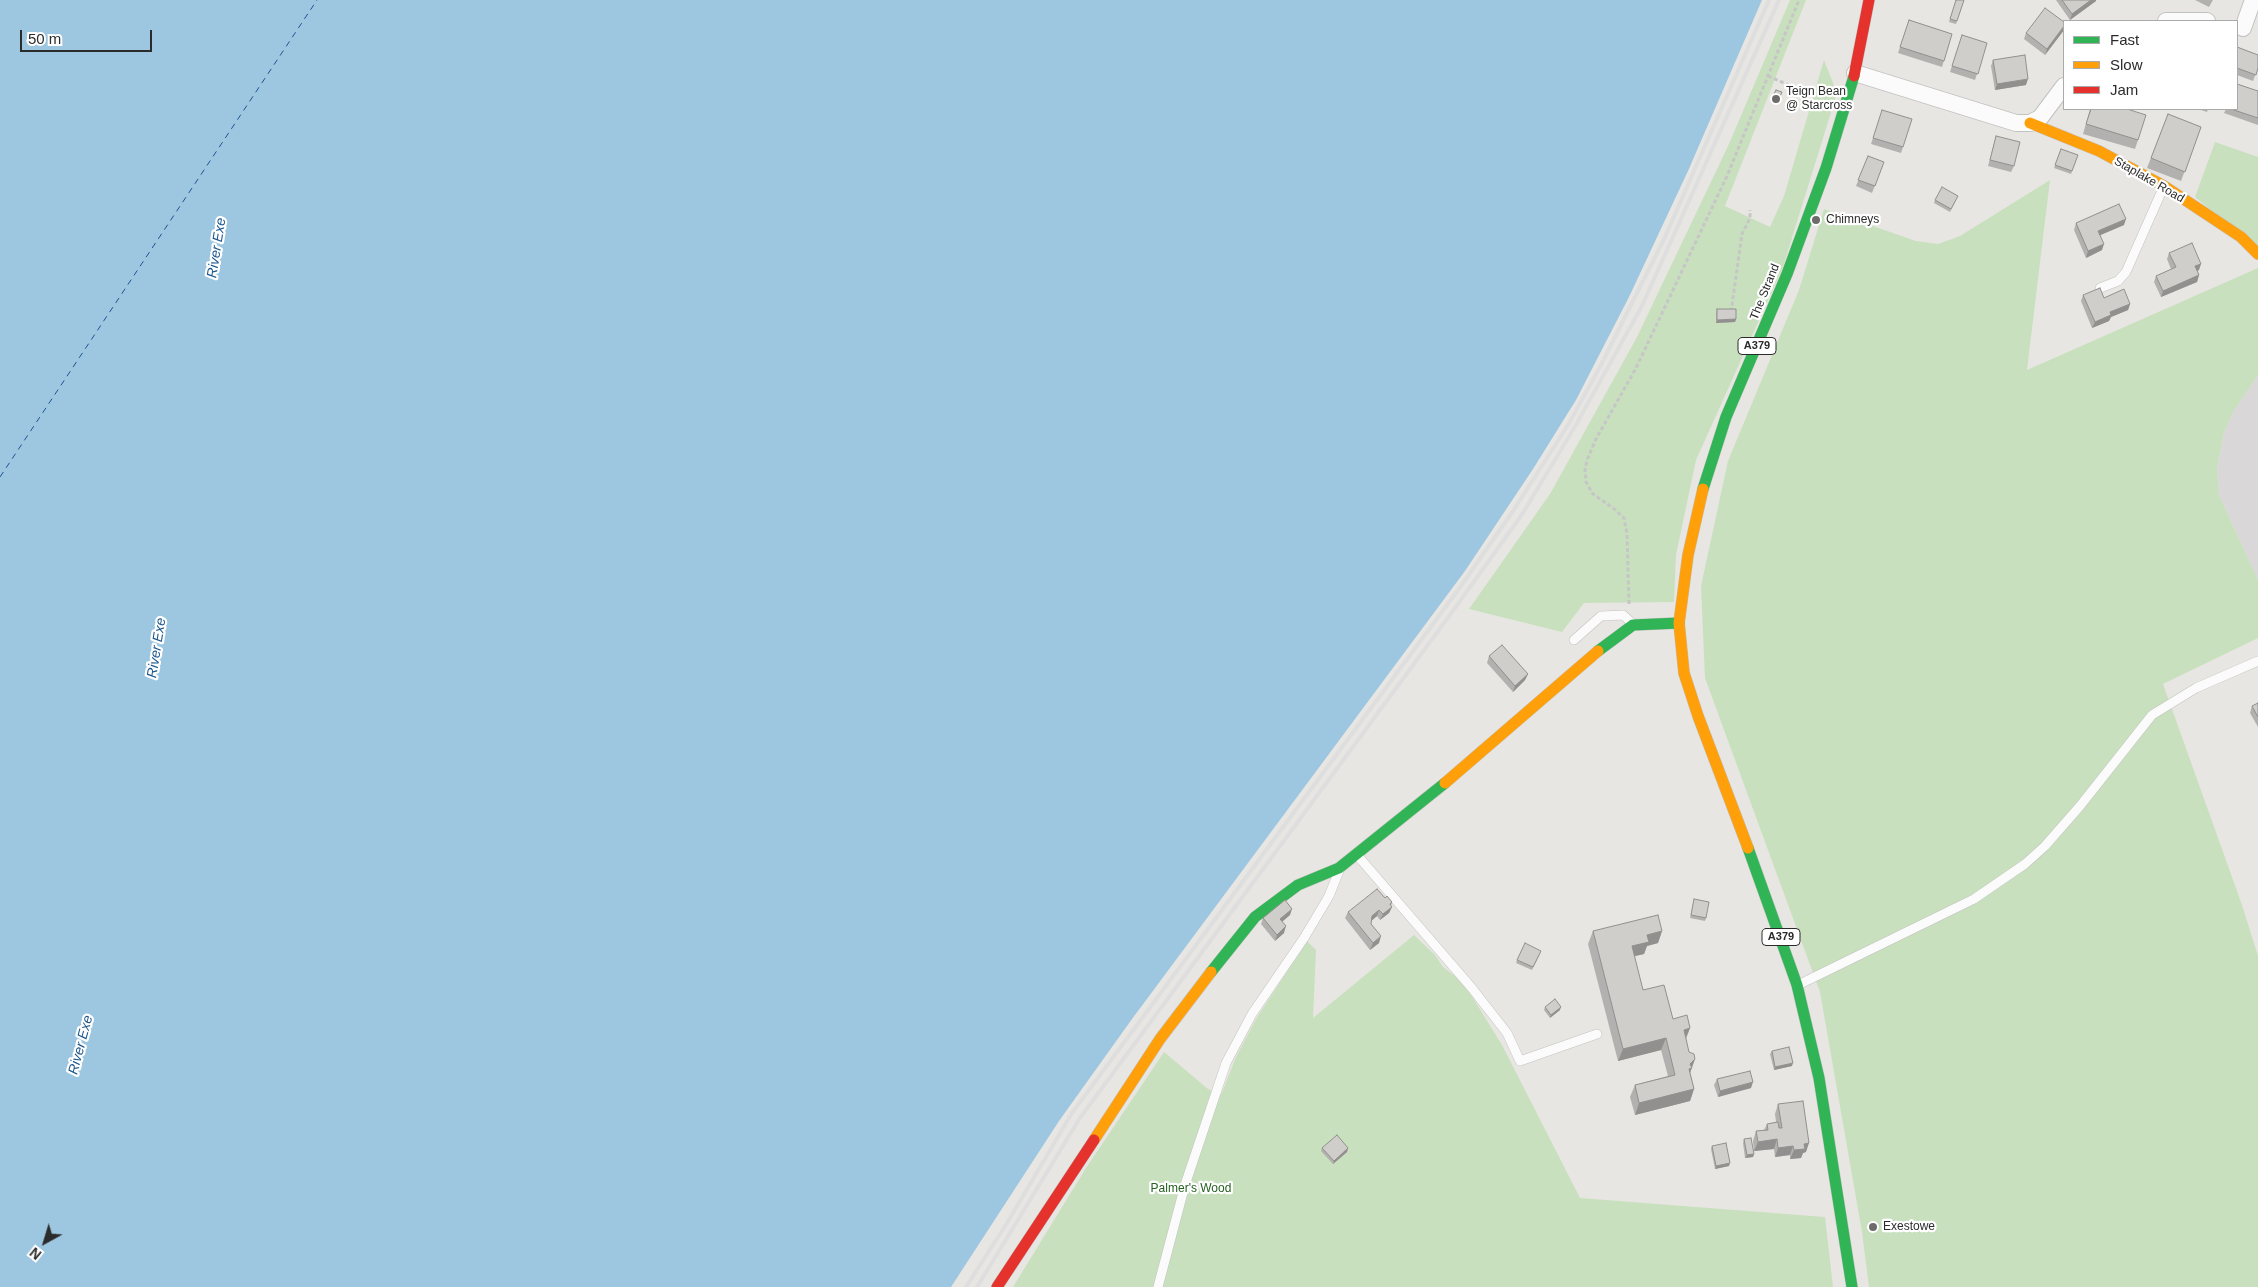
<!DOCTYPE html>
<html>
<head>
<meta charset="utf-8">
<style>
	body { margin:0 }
	#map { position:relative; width:2258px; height:1287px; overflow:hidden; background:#e8e6e2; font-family:Arial,sans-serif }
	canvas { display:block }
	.legend { position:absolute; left:2063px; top:20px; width:175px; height:90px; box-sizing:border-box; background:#fff; border:1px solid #aaa; margin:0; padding:6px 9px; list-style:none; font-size:15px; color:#2b2b2b }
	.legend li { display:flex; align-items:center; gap:10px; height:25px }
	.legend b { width:25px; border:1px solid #aaa }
	.north { position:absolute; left:20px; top:1217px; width:50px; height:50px; -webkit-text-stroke:4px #fff; paint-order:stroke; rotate:219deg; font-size:14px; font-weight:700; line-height:20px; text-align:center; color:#2b2b2b }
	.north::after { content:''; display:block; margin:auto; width:18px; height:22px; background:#2b2b2b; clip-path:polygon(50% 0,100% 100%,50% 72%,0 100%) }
	.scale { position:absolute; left:20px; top:30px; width:132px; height:22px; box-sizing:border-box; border:2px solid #2b2b2b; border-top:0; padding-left:6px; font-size:15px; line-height:18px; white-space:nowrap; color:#2b2b2b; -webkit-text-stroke:4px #fff; paint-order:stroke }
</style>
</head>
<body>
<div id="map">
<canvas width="2258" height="1287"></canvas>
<ul class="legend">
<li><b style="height:6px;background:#30b455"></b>Fast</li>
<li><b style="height:6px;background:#ff9f0a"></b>Slow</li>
<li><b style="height:6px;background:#e5322d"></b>Jam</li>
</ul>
<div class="north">N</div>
<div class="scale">50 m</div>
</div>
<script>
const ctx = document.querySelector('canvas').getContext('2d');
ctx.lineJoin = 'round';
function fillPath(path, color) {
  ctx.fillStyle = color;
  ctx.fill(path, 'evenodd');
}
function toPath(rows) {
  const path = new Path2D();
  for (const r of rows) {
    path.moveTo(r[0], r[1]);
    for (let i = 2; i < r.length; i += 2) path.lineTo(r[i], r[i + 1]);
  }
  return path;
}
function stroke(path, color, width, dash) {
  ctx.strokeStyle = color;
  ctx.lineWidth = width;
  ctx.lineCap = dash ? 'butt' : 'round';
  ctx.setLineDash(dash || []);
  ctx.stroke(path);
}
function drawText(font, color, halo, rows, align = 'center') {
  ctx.font = font + ' Arial,sans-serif';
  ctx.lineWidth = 4.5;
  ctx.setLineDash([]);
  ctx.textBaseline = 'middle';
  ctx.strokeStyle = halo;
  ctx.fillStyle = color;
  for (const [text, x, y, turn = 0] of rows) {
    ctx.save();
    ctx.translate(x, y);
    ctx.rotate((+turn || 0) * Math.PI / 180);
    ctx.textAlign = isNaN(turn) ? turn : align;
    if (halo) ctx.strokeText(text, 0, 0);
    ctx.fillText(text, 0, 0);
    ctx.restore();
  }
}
fillPath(toPath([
	[2258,375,2258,580,2219,495,2217,467,2224,433,2233,412]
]), '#d9d7d8');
fillPath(toPath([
	[1790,0,1806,0,1725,206,1770,227,1784,196,1824,60,1837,93,1783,267,1696,460,1676,555,1674,602,1584,603,1562,632,1469,609,1550,494,1637,337,1729,144],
	[2215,142,2258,157,2258,249,2195,197],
	[2050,180,2027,370,2258,268,2258,375,2233,412,2224,433,2217,467,2219,495,2258,580,2258,638,2163,684,2242,905,2258,956,2258,1287,1869,1287,1862,1232,1820,992,1705,678,1701,586,1728,461,1799,290,1824,209,1916,241,1938,244,1960,236],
	[1414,935,1435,955,1443,967,1463,982,1502,1045,1580,1198,1825,1217,1833,1287,1013,1287,1086,1168,1164,1052,1208,1089,1221,1095,1236,1057,1256,1019,1307,941,1316,950,1313,1018]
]), '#c8e0be');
fillPath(toPath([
	[0,0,1762,0,1688,171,1629,297,1576,400,1533,469,1465,571,1132,1019,1059,1121,951,1287,0,1287]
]), '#9dc6e1');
stroke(toPath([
	[0,477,317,0]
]), '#1c568d', 1, [6, 5]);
const lane = toPath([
	[2100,288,2118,281,2126,272,2164,186],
	[1574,640,1601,616,1623,615,1633,624],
	[1357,855,1471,987,1507,1033,1520,1061,1597,1034],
	[1800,984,1974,899,2025,864,2045,846,2080,806,2152,715,2196,688,2258,661],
	[1158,1287,1185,1185,1226,1063,1252,1014,1304,938,1329,896,1339,871]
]);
const street = toPath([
	[2166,21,2207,21],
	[2243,28,2253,0],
	[1855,73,2016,123,2030,123,2040,118,2064,86]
]);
const fast = toPath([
	[1703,489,1726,417,1787,274,1826,168,1854,76],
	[1598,651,1633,625,1679,623],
	[1748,848,1797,985,1819,1078,1852,1287],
	[1211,972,1255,917,1298,885,1339,868,1445,783]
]);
const slow = toPath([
	[2030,123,2099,151,2164,186,2241,237,2258,254],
	[1703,489,1688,555,1679,623,1684,673,1698,716,1748,848],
	[1445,783,1598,651],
	[1094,1140,1160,1039,1211,972]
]);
const jam = toPath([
	[1854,76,1869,0],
	[997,1287,1094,1140]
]);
stroke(lane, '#c2c2c1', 10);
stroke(street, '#c2c2c1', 18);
stroke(fast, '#c2c2c1', 12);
stroke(slow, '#c2c2c1', 12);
stroke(jam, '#c2c2c1', 12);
stroke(toPath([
	[1768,76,1791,86],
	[1731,312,1742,234,1750,218,1750,210],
	[1629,604,1627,534,1624,518,1613,508,1593,494,1586,482,1585,470,1587,460,1596,439,1636,368,1727,176,1799,0]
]), '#c6c6c6', 3, [4, 2.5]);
stroke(lane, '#fcfbfb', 9);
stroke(street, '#fcfbfb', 16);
stroke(fast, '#30b455', 11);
stroke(slow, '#ff9f0a', 11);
stroke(jam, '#e5322d', 11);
stroke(toPath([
	[966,1287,1007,1223,1072,1113,1461,586,1513,511,1568,425,1600,367,1665,237,1769,0],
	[977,1287,1080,1118,1447,619,1521,516,1573,430,1642,306,1779,0]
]), '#dededf', 4);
fillPath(toPath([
	[1956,0,1957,21,1956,24,1949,22],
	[2056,0,2096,0,2096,1,2070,20],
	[2195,0,2213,0,2209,7],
	[1909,20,1952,34,1942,67,1898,53],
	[2064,22,2064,30,2045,55,2024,39,2026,33],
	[1962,35,1987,43,1975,80,1950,72],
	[2237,47,2258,68,2253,81,2237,75],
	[1993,60,2026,85,1995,90,1991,66],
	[2258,91,2258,125,2224,113,2226,109,2237,109],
	[1782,92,1777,104,1771,102,1772,98],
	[2090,109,2127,109,2138,140,2135,149,2083,134],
	[2198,109,2208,109,2207,112],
	[2168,114,2201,127,2181,181,2147,168],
	[1880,116,1903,147,1901,153,1871,144],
	[1996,136,2014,166,2011,172,1988,166],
	[2061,149,2078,155,2071,174,2054,168],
	[1868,156,1884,162,1872,193,1856,186],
	[1958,196,1950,212,1934,203,1935,200],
	[2076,223,2124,225,2100,235,2102,250,2086,258,2074,230],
	[2169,253,2199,270,2197,271,2199,275,2197,282,2161,297,2154,282,2156,276,2171,269,2167,259],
	[2083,295,2104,298,2130,304,2128,310,2111,317,2109,321,2092,328,2081,301],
	[1717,309,1736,319,1735,322,1716,323,1716,312],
	[1489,656,1528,674,1525,680,1513,692,1487,663],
	[2258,703,2258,727,2250,713,2252,706],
	[1385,898,1392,907,1389,913,1380,920,1377,916,1371,921,1371,924,1379,943,1370,950,1345,918,1348,912],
	[1694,899,1706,918,1705,921,1690,918],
	[1290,915,1282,922,1284,933,1275,941,1261,924,1263,918],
	[1593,931,1662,931,1658,943,1647,946,1644,954,1634,956,1643,990,1673,1019,1690,1028,1686,1039,1689,1052,1695,1059,1690,1073,1694,1089,1690,1101,1635,1115,1630,1097,1635,1085,1668,1076,1661,1050,1618,1061,1588,944],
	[1540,954,1532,970,1516,963,1517,960],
	[1545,1007,1560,1010,1550,1018,1544,1010],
	[1772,1051,1792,1066,1774,1070,1770,1054],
	[1717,1079,1751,1088,1718,1097,1714,1085],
	[1778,1104,1806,1152,1803,1153,1801,1158,1790,1159,1790,1155,1775,1157,1774,1149,1754,1151,1753,1141,1756,1131,1764,1130,1767,1124,1776,1122,1775,1114],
	[1744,1139,1754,1154,1753,1157,1745,1158,1743,1143],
	[1712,1146,1729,1166,1715,1169,1711,1149],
	[1322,1148,1348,1148,1347,1152,1333,1164,1321,1151]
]), '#b3b1af');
fillPath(toPath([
	[2091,0,2096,0,2096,1,2070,20,2072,14],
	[2064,26,2064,30,2045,55,2047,49],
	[2028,79,2026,85,1995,90,1997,84],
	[2126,219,2124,225,2096,237,2098,231],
	[2104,244,2102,250,2086,258,2088,251],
	[2201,264,2199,270,2193,273,2195,266],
	[2199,275,2197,282,2161,297,2163,291],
	[2130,304,2128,310,2111,317,2109,321,2092,328,2095,322,2110,312],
	[1736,319,1735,322,1716,323,1717,320],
	[1528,674,1525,680,1513,692,1515,686],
	[1392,902,1390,908,1392,907,1389,913,1380,920,1383,914,1390,904],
	[1292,909,1290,915,1278,925,1280,919],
	[1379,910,1377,916,1370,922,1372,916],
	[1286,926,1284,933,1275,941,1277,935],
	[1662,931,1658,943,1647,946,1644,954,1627,958,1632,946,1647,935],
	[1381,936,1379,943,1370,950,1373,943],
	[1561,1007,1560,1010,1550,1018,1551,1015],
	[1690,1028,1685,1040,1684,1030],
	[1666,1038,1661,1050,1618,1061,1623,1049],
	[1695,1059,1687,1081,1690,1064],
	[1793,1063,1792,1066,1774,1070,1775,1067],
	[1753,1082,1751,1088,1718,1097,1720,1091],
	[1694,1089,1690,1101,1635,1115,1639,1103],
	[1777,1139,1774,1149,1754,1151,1758,1142],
	[1809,1143,1806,1152,1803,1153,1801,1158,1790,1159,1794,1150,1804,1144],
	[1793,1146,1790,1155,1775,1157,1778,1148],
	[1348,1148,1347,1152,1333,1164,1334,1161],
	[1754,1154,1753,1157,1745,1158,1747,1155],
	[1730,1163,1729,1166,1715,1169,1716,1166]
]), '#92908e');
const building = toPath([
	[1956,0,1964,0,1957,21,1950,19,1956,0],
	[2062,0,2091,0,2072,14,2062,0],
	[2045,8,2064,22,2064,26,2047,49,2026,33,2045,8],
	[1909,20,1952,34,1944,61,1900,47,1909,20],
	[1962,35,1987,43,1978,74,1952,66,1962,35],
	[2237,47,2258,55,2258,68,2256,75,2237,68,2237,47],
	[2025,55,2028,79,1997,84,1993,60,2025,55],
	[2237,84,2258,91,2258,118,2231,109,2237,109,2237,84],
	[1776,90,1782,92,1778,101,1772,98,1776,90],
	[2091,109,2127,109,2146,115,2138,140,2086,124,2091,109],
	[1882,110,1912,119,1903,147,1873,138,1882,110],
	[2168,114,2201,127,2185,172,2151,158,2168,114],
	[1996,136,2020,142,2014,166,1990,160,1996,136],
	[2061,149,2078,155,2072,171,2055,165,2061,149],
	[1868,156,1884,162,1875,186,1858,180,1868,156],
	[1942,187,1958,196,1951,209,1935,200,1942,187],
	[2119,204,2126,219,2098,231,2104,244,2088,251,2076,223,2119,204],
	[2192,243,2201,264,2195,266,2199,275,2163,291,2156,276,2176,267,2169,253,2192,243],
	[2100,288,2104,298,2124,289,2130,304,2110,312,2111,315,2095,322,2083,295,2100,288],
	[1717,309,1736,309,1736,319,1717,320,1717,309],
	[1502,645,1528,674,1515,686,1489,656,1502,645],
	[2258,703,2258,717,2252,706,2258,703],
	[1377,889,1385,898,1387,896,1392,902,1390,904,1392,907,1383,914,1379,910,1372,916,1371,924,1381,936,1373,943,1348,912,1377,889],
	[1694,899,1709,902,1706,918,1691,915,1694,899],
	[1285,900,1292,909,1280,919,1286,926,1277,935,1263,918,1285,900],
	[1658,915,1662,931,1647,935,1649,942,1632,946,1643,990,1664,985,1673,1019,1687,1015,1690,1028,1684,1030,1689,1052,1694,1054,1695,1059,1690,1064,1692,1068,1689,1069,1694,1089,1639,1103,1635,1085,1675,1075,1666,1038,1623,1049,1593,931,1658,915],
	[1525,943,1541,951,1533,967,1517,960,1525,943],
	[1555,999,1561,1007,1551,1015,1545,1007,1555,999],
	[1789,1047,1793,1063,1775,1067,1772,1051,1789,1047],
	[1750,1071,1753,1082,1720,1091,1717,1079,1750,1071],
	[1803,1101,1809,1143,1804,1144,1805,1149,1794,1150,1793,1146,1778,1148,1777,1139,1758,1142,1756,1131,1768,1130,1767,1124,1778,1122,1779,1128,1782,1128,1778,1104,1803,1101],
	[1337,1135,1348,1148,1334,1161,1322,1148,1337,1135],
	[1751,1138,1754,1154,1747,1155,1744,1139,1751,1138],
	[1726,1143,1730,1163,1716,1166,1712,1146,1726,1143]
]);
fillPath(building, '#d0cecb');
stroke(building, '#92908e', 1);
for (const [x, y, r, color] of [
	[1776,99,5,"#6d6c6b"],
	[1816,220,5,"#6d6c6b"],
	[1873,1227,5,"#6d6c6b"]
]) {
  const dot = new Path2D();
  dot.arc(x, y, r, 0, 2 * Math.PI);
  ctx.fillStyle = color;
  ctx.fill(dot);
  stroke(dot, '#fff', 2);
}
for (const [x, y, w] of [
	[1757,346,38],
	[1781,937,38]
]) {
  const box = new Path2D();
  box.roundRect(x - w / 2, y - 8.5, w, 17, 4);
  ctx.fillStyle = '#fff';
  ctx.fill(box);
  stroke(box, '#2b2b2b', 1);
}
drawText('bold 11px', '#2b2b2b', null, [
	["A379",1757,346],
	["A379",1781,937]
]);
drawText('12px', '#2b2b2b', '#fff', [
	["Teign Bean",1786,92],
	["@ Starcross",1786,106],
	["Chimneys",1826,220],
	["Exestowe",1883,1227]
], 'left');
drawText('12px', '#2b2b2b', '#fff', [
	["Staplake Road",2149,180,30],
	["The Strand",1765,292,-68]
]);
drawText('12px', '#266022', '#fff', [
	["Palmer's Wood",1191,1189]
]);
drawText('italic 14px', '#1c568d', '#fff', [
	["River Exe",217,248,-81],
	["River Exe",157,648,-81],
	["River Exe",81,1045,-75]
]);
</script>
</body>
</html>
